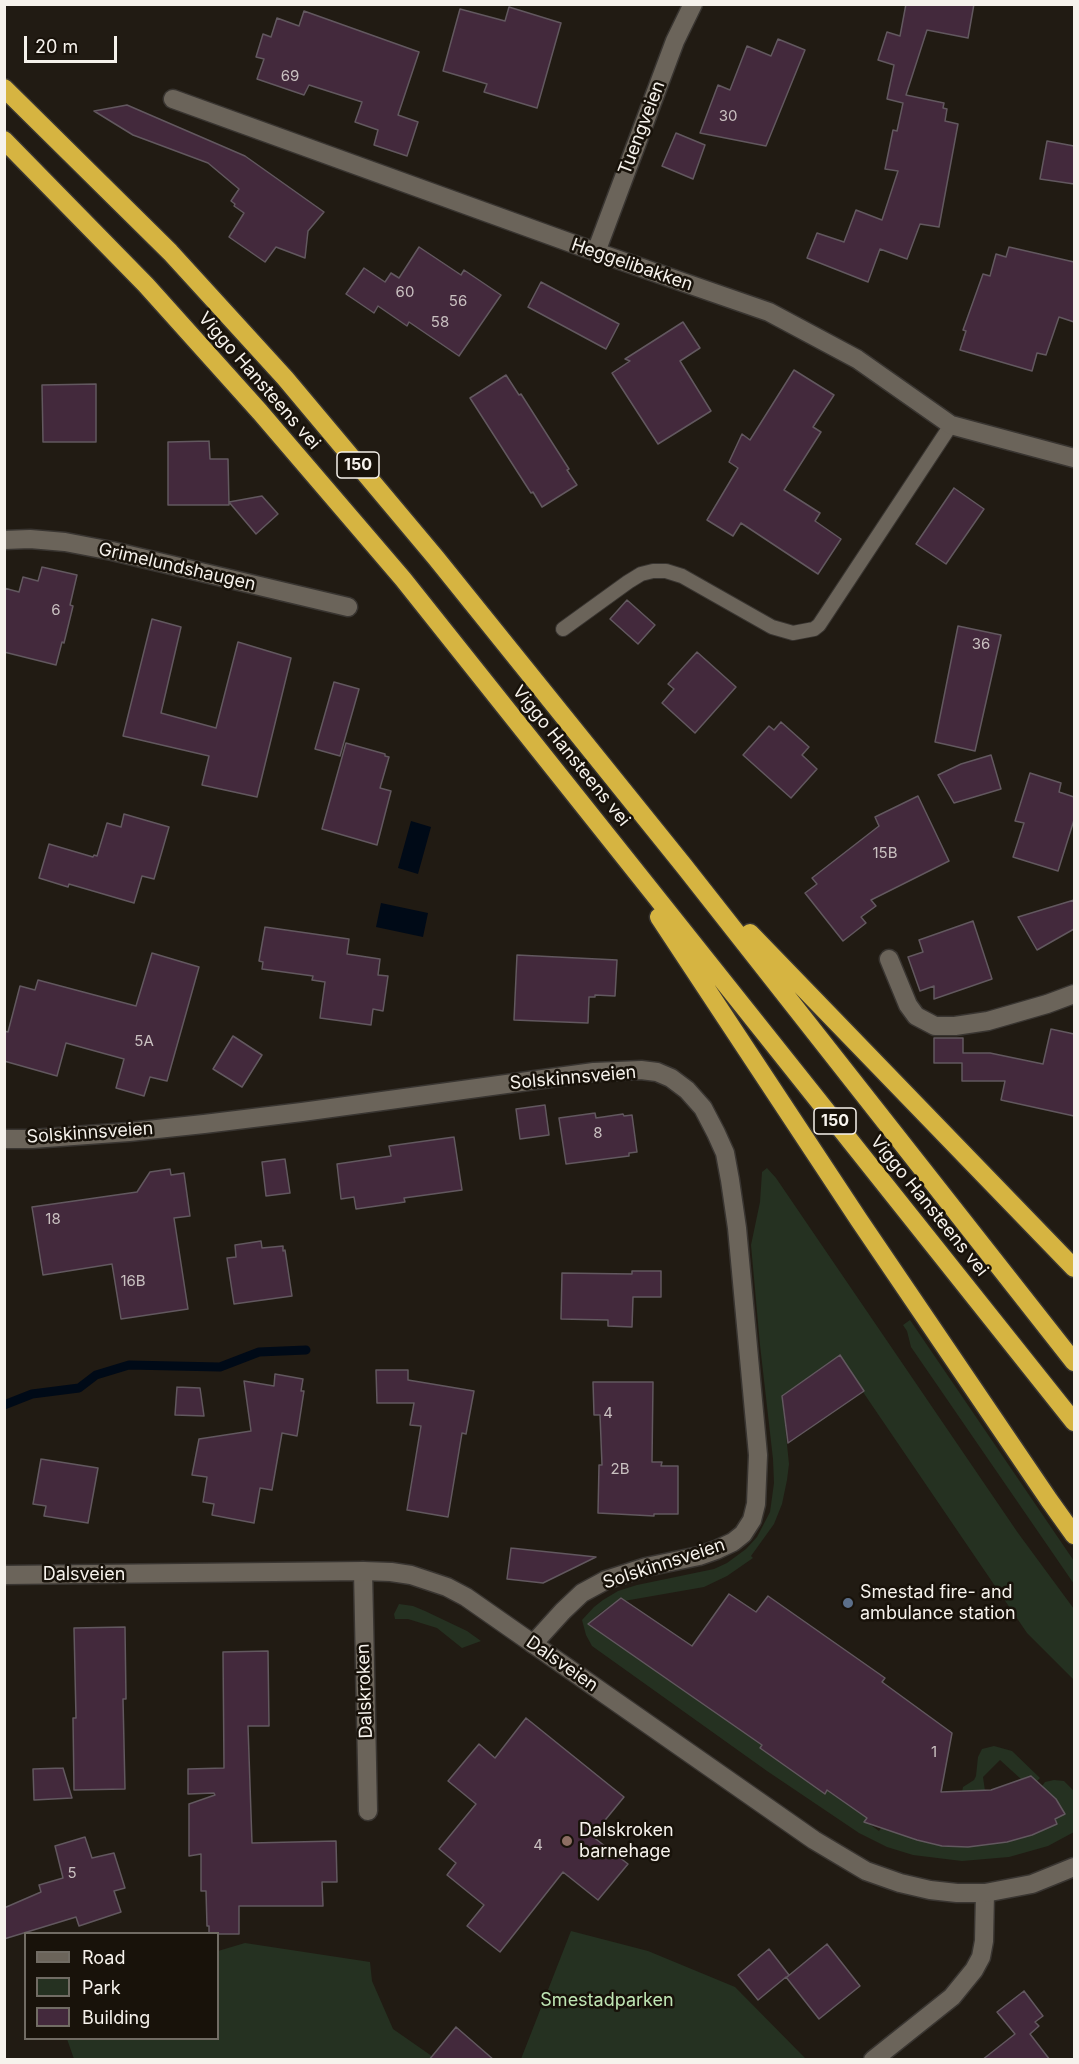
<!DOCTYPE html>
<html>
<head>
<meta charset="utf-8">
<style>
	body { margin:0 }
	#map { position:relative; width:1079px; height:2064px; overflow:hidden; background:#211b13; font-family:Inter,sans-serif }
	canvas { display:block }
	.frame { position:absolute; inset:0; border:6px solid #f6f2ec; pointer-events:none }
	.legend { position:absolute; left:24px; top:1932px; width:195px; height:108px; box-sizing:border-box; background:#18120a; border:2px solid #716c64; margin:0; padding:8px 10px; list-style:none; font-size:18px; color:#f6f2ec }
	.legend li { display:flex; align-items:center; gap:12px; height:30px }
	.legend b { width:30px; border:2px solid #716c64 }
	.scale { position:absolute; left:24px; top:36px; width:93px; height:27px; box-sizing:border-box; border:3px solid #f6f2ec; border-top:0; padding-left:8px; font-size:18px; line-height:21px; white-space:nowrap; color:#f6f2ec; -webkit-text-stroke:4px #18120a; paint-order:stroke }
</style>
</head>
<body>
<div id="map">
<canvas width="1079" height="2064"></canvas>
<div class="frame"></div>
<ul class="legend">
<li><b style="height:8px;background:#6b645a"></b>Road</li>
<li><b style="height:16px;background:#253121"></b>Park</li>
<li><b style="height:16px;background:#43293c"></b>Building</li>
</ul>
<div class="scale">20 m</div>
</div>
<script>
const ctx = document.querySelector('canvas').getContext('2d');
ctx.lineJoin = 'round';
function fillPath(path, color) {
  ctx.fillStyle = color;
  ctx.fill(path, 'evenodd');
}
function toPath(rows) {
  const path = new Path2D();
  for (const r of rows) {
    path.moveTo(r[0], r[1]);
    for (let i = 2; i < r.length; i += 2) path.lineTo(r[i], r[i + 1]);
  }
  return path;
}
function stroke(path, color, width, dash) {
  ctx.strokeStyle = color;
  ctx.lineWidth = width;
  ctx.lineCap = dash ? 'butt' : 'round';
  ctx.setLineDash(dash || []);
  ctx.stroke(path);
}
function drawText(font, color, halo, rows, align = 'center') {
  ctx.font = font + ' Inter,sans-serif';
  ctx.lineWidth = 5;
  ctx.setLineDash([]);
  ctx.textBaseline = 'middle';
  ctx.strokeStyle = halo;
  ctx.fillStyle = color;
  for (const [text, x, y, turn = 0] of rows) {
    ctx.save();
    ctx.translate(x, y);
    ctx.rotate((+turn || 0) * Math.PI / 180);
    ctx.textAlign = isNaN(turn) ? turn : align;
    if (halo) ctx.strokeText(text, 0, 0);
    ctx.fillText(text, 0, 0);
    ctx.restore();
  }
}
fillPath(toPath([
	[767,1168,776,1178,1018,1533,1074,1609,1074,1680,1027,1633,865,1395,840,1355,782,1396,789,1464,787,1480,782,1504,774,1524,751,1556,753,1558,727,1576,704,1587,624,1601,621,1598,600,1613,588,1624,762,1745,761,1749,824,1793,827,1790,867,1818,865,1821,879,1831,882,1827,917,1840,942,1846,968,1847,1020,1839,1057,1824,1042,1786,1045,1782,1054,1780,1064,1781,1074,1791,1074,1832,1048,1846,1009,1857,962,1861,913,1855,887,1847,859,1833,767,1771,592,1646,586,1635,582,1620,594,1607,603,1600,618,1591,637,1585,714,1569,727,1563,746,1549,757,1537,770,1512,774,1483,773,1459,760,1345,751,1245,760,1202,762,1172],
	[910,1320,1074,1561,1074,1584,911,1347,907,1331,903,1325],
	[399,1604,413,1606,425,1611,467,1631,481,1641,462,1648,437,1628,408,1619,395,1619,394,1614],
	[994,1746,1012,1751,1040,1778,1036,1782,1032,1776,1022,1780,1000,1760,983,1777,985,1791,962,1792,963,1787,974,1780,976,1776,978,1757,982,1749],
	[571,1931,648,1951,735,1987,806,2059,521,2059],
	[245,1943,370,1962,372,1981,393,2029,436,2059,74,2059,67,2039,218,2038,218,1951]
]), '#253121');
fillPath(toPath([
	[411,821,431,827,418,874,398,868],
	[381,903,428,913,423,937,376,927]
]), '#000a17');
stroke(toPath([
	[4,1405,32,1394,79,1388,96,1375,129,1365,220,1367,259,1352,306,1350]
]), '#000a17', 9);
const building = toPath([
	[906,4,974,4,968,38,927,30,906,95,944,103,943,108,947,109,945,121,958,124,939,227,920,224,907,259,880,249,868,282,807,258,817,233,844,242,856,210,882,220,898,171,885,169,893,130,897,131,903,103,887,99,894,65,878,60,887,32,900,36,906,4],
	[509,7,561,23,537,108,484,92,487,84,443,71,460,9,505,21,509,7],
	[304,11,419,52,398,115,418,122,407,156,374,145,378,130,355,122,362,102,309,85,304,95,257,79,264,59,256,57,263,34,271,37,277,18,299,26,304,11],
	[778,39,805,50,766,146,700,133,718,85,730,90,747,46,771,56,778,39],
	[127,105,245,156,324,212,308,231,305,258,276,247,265,262,229,237,244,213,234,206,235,204,231,201,239,189,208,163,133,135,94,111,127,105],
	[676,133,705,145,693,179,662,166,676,133],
	[1047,141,1074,146,1074,184,1040,179,1047,141],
	[419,247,461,275,464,270,501,295,459,356,409,322,407,326,378,306,374,313,346,294,364,268,385,282,391,273,399,278,419,247],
	[1009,247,1074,262,1074,322,1059,317,1046,355,1037,353,1032,371,960,350,966,331,963,330,983,274,990,276,996,254,1006,257,1009,247],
	[541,282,619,324,606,349,528,307,541,282],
	[683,322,700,348,680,361,711,411,658,444,612,373,630,361,625,359,683,322],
	[794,370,834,395,813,427,821,432,784,490,820,513,815,521,841,539,818,574,741,523,733,536,707,520,738,468,729,462,742,434,750,440,794,370],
	[506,375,519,395,521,394,569,469,567,470,577,485,542,507,533,492,531,493,470,398,506,375],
	[96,384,96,442,43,442,42,385,96,384],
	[209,441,210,459,228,459,229,505,168,505,168,442,209,441],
	[954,488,984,509,946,564,916,544,954,488],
	[262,496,278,514,256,534,229,502,262,496],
	[42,567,77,575,70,605,73,606,64,643,62,642,56,665,4,652,4,588,19,592,23,577,38,581,42,567],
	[627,600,655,625,638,644,610,619,627,600],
	[152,619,181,627,161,713,216,728,238,642,291,658,257,797,202,785,209,756,123,736,152,619],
	[958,626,1001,635,975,751,935,742,958,626],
	[697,652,736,687,695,733,662,703,674,689,668,684,697,652],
	[334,682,359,689,340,756,315,749,334,682],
	[781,722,809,747,802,755,817,769,791,798,743,755,769,726,774,730,781,722],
	[346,743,385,754,385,756,389,757,380,788,391,791,377,845,322,829,346,743],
	[991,755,1001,789,954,803,938,775,961,764,991,755],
	[1030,773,1061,783,1059,792,1074,797,1074,820,1058,871,1013,857,1024,823,1015,821,1030,773],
	[918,796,949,861,871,900,876,906,861,917,866,923,843,941,805,893,817,884,812,878,879,826,875,817,918,796],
	[124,814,169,827,154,879,142,876,134,903,69,884,68,887,39,878,49,844,93,857,94,855,97,856,107,823,121,827,124,814],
	[1074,900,1074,929,1037,950,1018,917,1074,900],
	[973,921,992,979,934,999,934,986,920,991,908,957,923,952,919,940,973,921],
	[265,927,349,939,347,954,380,959,378,975,388,976,383,1011,373,1009,371,1025,320,1018,325,982,312,980,313,976,262,969,263,962,259,961,265,927],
	[152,953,199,967,167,1081,150,1077,144,1096,116,1088,124,1059,66,1043,57,1076,4,1061,4,1031,8,1032,20,986,35,990,38,980,136,1006,152,953],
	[517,955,617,960,615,996,595,995,595,997,589,997,588,1023,514,1020,517,955],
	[1051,1029,1074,1034,1074,1116,1001,1100,1005,1081,962,1081,962,1063,934,1063,934,1038,963,1038,963,1053,990,1053,1043,1064,1051,1029],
	[233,1036,262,1055,242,1087,213,1069,233,1036],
	[545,1105,549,1135,520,1139,516,1109,545,1105],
	[595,1113,596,1118,623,1114,624,1116,632,1115,637,1152,629,1153,629,1156,566,1164,559,1118,595,1113],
	[454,1137,462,1190,404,1198,405,1202,356,1209,354,1197,341,1199,337,1164,391,1156,389,1146,454,1137],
	[285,1159,290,1193,266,1196,262,1162,285,1159],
	[170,1169,171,1175,184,1173,190,1216,174,1218,188,1309,121,1319,112,1264,43,1275,32,1207,137,1192,150,1172,170,1169],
	[261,1241,262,1248,283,1246,283,1251,285,1250,292,1296,234,1304,227,1258,236,1257,235,1245,261,1241],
	[632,1271,661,1271,661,1297,633,1297,632,1327,608,1326,608,1320,561,1319,562,1273,632,1274,632,1271],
	[840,1355,864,1391,788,1443,782,1396,840,1355],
	[376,1370,408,1370,408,1380,474,1391,466,1434,462,1433,448,1517,407,1510,421,1426,410,1425,414,1403,377,1403,376,1370],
	[275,1374,303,1379,301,1391,304,1391,297,1436,282,1433,272,1490,260,1488,254,1523,212,1515,214,1504,203,1502,207,1477,192,1475,199,1439,251,1431,244,1381,274,1386,275,1374],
	[593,1382,653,1382,652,1462,662,1462,661,1466,678,1466,678,1514,654,1514,654,1516,598,1513,599,1465,602,1465,600,1415,594,1415,593,1382],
	[177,1387,200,1388,204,1416,175,1415,177,1387],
	[41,1459,98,1468,88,1523,44,1516,46,1506,33,1504,41,1459],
	[511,1548,596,1557,543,1583,507,1579,511,1548],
	[729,1594,756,1612,768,1596,885,1678,882,1682,952,1733,941,1792,991,1790,1031,1776,1056,1799,1065,1814,1055,1819,1057,1824,1032,1835,1007,1842,968,1847,942,1846,917,1840,864,1822,867,1818,827,1790,825,1794,760,1748,762,1745,588,1624,621,1598,692,1646,729,1594],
	[125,1627,126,1699,123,1699,125,1789,74,1790,73,1718,76,1718,74,1628,125,1627],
	[268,1651,269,1726,248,1726,252,1843,336,1841,337,1882,322,1882,323,1906,239,1906,239,1934,209,1934,209,1926,207,1926,206,1891,201,1891,201,1854,189,1856,189,1804,215,1795,214,1793,188,1794,188,1769,224,1768,223,1652,268,1651],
	[526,1718,624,1797,592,1836,628,1864,598,1900,563,1872,500,1952,467,1926,484,1905,447,1875,456,1863,439,1849,476,1804,448,1781,479,1744,495,1758,526,1718],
	[63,1768,72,1798,34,1800,33,1769,63,1768],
	[85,1837,92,1858,114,1853,125,1888,114,1891,121,1912,79,1926,76,1917,4,1939,4,1908,41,1892,39,1885,63,1878,55,1846,85,1837],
	[827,1944,860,1986,819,2019,786,1977,758,2000,738,1975,769,1949,789,1975,787,1977,827,1944],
	[1024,1991,1043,2016,1035,2022,1039,2026,1030,2034,1050,2060,982,2060,1015,2034,997,2012,1024,1991],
	[456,2027,494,2060,429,2060,456,2027]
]);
fillPath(building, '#43293c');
stroke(building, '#62585f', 1.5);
const lane = toPath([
	[563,629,628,582,641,574,653,571,666,571,682,576,772,627,793,633,814,629,819,625,951,425]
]);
const street = toPath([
	[173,99,596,252,769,312,857,359,951,425,1074,458],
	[596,252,675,41,693,4],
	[4,540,30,539,65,542,112,551,348,607],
	[889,959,908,1005,916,1016,935,1026,955,1026,988,1021,1047,1004,1074,994],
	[4,1139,32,1139,129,1132,204,1124,302,1112,594,1072,641,1070,657,1072,671,1078,687,1090,703,1108,716,1133,725,1153,730,1180,737,1228,758,1455,756,1504,752,1520,743,1534,733,1542,716,1550,699,1556,646,1567,606,1580,582,1593,563,1611,533,1644],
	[363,1571,368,1811],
	[873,2060,952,1997,974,1970,981,1957,984,1941,985,1893]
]);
const secondary = toPath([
	[4,1575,363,1571,391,1572,411,1575,447,1587,466,1597,814,1840,866,1871,900,1883,930,1890,957,1893,985,1893,1032,1884,1074,1867]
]);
const highway = toPath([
	[4,88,170,252,285,378,436,558,684,866,1074,1362],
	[4,140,146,285,260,412,403,579,1074,1422],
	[659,917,859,1220,1049,1500,1074,1535],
	[750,933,1074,1268]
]);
stroke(lane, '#393531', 16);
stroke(street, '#393531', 21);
stroke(secondary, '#393531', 21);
stroke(highway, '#393531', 21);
stroke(lane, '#6b645a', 14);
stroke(street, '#6b645a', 18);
stroke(secondary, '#6b645a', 18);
stroke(highway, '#d6b441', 18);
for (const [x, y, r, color] of [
	[848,1603,6,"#5c6f8a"],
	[567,1841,6,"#8d6e63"]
]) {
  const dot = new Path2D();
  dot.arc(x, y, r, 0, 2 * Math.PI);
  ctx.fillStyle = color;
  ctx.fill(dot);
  stroke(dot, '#18120a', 2);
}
drawText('15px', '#c9c0c0', null, [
	["69",290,76],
	["30",728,116],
	["60",405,292],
	["56",458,301],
	["58",440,322],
	["6",56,610],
	["36",981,644],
	["15B",885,853],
	["5A",144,1041],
	["8",598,1133],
	["18",53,1219],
	["16B",133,1281],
	["4",608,1413],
	["2B",620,1469],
	["1",934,1752],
	["4",538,1845],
	["5",72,1873]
]);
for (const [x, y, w] of [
	[358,465,42],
	[835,1121,42]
]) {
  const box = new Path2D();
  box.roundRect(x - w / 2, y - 13, w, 26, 4.5);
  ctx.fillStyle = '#18120a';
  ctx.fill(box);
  stroke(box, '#f6f2ec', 1.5);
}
drawText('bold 16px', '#f6f2ec', null, [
	["150",358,465],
	["150",835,1121]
]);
drawText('18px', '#f6f2ec', '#18120a', [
	["Tuengveien",642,128,-69],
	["Heggelibakken",632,265,19],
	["Viggo Hansteens vei",259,381,49],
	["Grimelundshaugen",177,567,13],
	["Viggo Hansteens vei",571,756,51],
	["Solskinnsveien",573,1078,-5],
	["Solskinnsveien",90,1133,-4],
	["Viggo Hansteens vei",929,1206,51],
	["Solskinnsveien",664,1564,-18],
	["Dalsveien",84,1575],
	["Dalsveien",562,1664,35],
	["Dalskroken",365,1691,-92]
]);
drawText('18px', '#f6f2ec', '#18120a', [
	["Smestad fire- and",860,1593],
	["ambulance station",860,1614],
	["Dalskroken",579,1831],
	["barnehage",579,1852]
], 'left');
drawText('18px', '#bfe6b4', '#18120a', [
	["Smestadparken",607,2001]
]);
</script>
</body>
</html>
